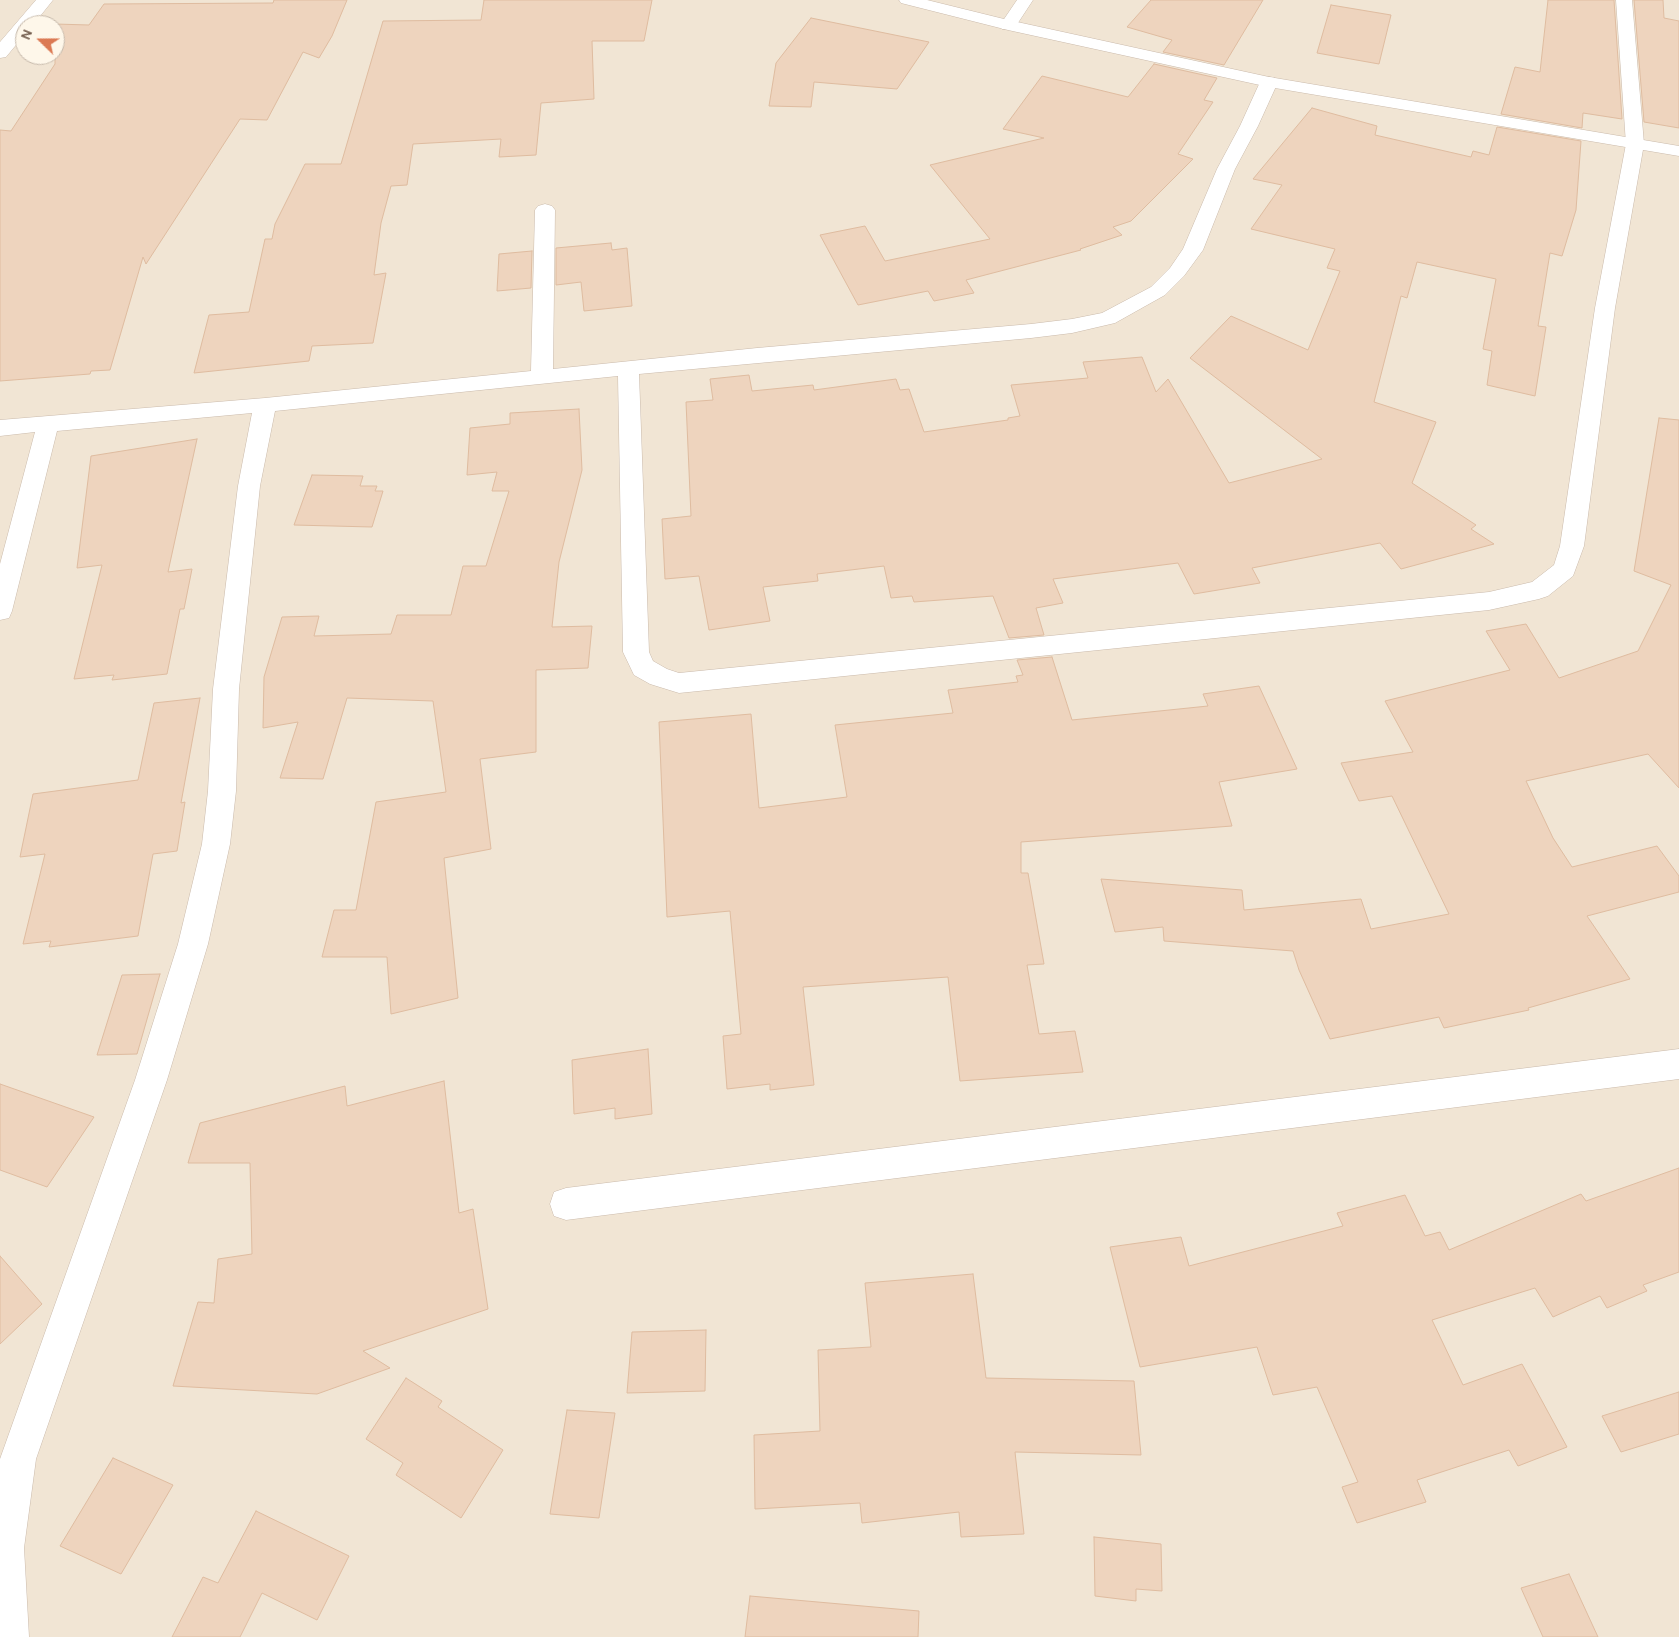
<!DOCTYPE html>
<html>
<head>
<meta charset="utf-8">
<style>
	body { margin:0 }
	#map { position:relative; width:1679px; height:1637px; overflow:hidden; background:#faf3e5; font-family:Karla,sans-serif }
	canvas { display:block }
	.north { position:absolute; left:15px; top:15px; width:50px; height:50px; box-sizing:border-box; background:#fef7ea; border:1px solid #c6b9ab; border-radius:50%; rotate:292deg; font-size:14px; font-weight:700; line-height:20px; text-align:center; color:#715b4c }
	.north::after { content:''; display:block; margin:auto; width:18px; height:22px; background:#db7953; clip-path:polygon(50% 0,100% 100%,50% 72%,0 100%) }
</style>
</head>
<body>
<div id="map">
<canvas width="1679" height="1637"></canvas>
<div class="north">N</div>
</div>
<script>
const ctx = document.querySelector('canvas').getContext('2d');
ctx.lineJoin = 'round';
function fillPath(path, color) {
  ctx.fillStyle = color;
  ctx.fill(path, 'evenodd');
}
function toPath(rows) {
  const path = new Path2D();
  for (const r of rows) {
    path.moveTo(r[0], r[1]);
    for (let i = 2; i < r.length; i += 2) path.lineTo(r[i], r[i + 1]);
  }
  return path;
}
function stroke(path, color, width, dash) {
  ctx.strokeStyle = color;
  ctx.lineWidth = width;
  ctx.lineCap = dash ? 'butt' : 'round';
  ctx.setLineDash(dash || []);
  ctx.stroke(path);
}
fillPath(toPath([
	[0,0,1679,0,1679,1637,0,1637],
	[25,25,55,25,55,55,25,55]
]), '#f1e5d4');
const building = toPath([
	[274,0,347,0,332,36,319,58,303,52,267,120,240,119,146,264,143,257,110,370,91,371,90,374,0,381,0,130,11,131,55,64,55,24,89,25,104,4,273,3,274,0],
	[484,0,652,0,644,41,592,41,594,99,541,103,536,155,499,157,501,139,413,144,407,185,391,186,381,223,374,275,386,273,373,343,312,346,309,361,194,373,209,315,249,312,265,239,272,239,275,224,305,164,341,164,383,21,481,20,484,0],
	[1151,0,1263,0,1224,65,1163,52,1172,40,1127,27,1151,0],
	[1548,0,1614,0,1622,119,1583,113,1582,128,1501,114,1515,67,1540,72,1548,0],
	[1634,0,1663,0,1664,18,1679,21,1679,128,1644,122,1634,0],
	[1331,5,1391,15,1379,64,1317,53,1331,5],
	[811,18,929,42,897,89,814,82,811,107,769,106,776,63,811,18],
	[1154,64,1217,78,1204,100,1213,102,1178,154,1193,159,1131,221,1113,227,1122,235,1080,249,1081,250,966,280,974,293,934,301,928,291,858,305,820,235,865,226,885,261,990,239,930,165,1044,138,1003,129,1042,76,1128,97,1154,64],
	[1312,108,1377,126,1375,135,1471,157,1473,151,1489,155,1497,127,1581,141,1576,210,1562,256,1550,253,1538,326,1546,327,1535,396,1487,385,1492,351,1483,349,1496,279,1417,262,1407,298,1401,296,1374,402,1436,422,1412,483,1476,525,1471,529,1494,544,1401,569,1380,543,1252,568,1260,583,1194,594,1178,563,1053,579,1063,603,1036,608,1044,635,1009,638,993,596,914,602,912,596,891,598,884,566,817,574,818,581,763,587,770,621,709,630,699,576,665,579,662,519,691,516,686,402,713,400,710,379,749,375,752,391,813,385,814,390,896,379,900,390,909,389,924,432,1008,420,1008,418,1020,416,1011,385,1088,378,1083,362,1142,357,1156,392,1168,379,1229,483,1322,459,1190,358,1231,316,1308,350,1340,271,1327,268,1335,249,1251,229,1282,185,1253,179,1312,108],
	[611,243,612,250,627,248,632,306,584,311,581,282,556,285,556,248,611,243],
	[532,251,531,288,497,291,499,254,532,251],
	[579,409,582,470,559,562,552,627,592,626,588,668,536,670,536,752,480,759,491,849,444,858,458,998,391,1014,387,957,322,957,334,910,356,910,376,802,446,792,433,701,347,698,323,779,280,778,298,722,263,728,264,677,282,617,319,616,314,636,391,634,397,615,451,615,463,566,486,566,509,491,492,491,497,472,467,475,470,428,510,424,510,413,579,409],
	[1659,418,1679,420,1679,788,1648,754,1526,781,1553,838,1572,867,1657,846,1679,876,1679,892,1587,916,1630,979,1528,1008,1529,1010,1444,1028,1439,1017,1330,1039,1299,970,1293,951,1164,941,1163,927,1115,932,1101,879,1242,890,1244,910,1361,899,1371,929,1449,914,1392,796,1359,801,1341,763,1413,752,1385,701,1510,670,1486,631,1526,624,1559,678,1638,651,1671,585,1634,571,1659,418],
	[197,439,168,572,192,569,184,609,180,609,167,674,112,680,114,675,74,679,102,565,77,568,91,456,197,439],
	[312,475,363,476,360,486,377,486,375,491,383,491,372,527,294,525,312,475],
	[1052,657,1072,720,1208,706,1203,694,1259,686,1297,769,1219,782,1232,826,1021,842,1021,873,1028,873,1044,964,1027,965,1039,1034,1075,1031,1083,1072,960,1081,948,977,803,987,814,1085,770,1090,770,1084,727,1089,723,1036,741,1034,730,911,667,917,659,722,751,714,759,808,847,797,835,725,953,713,948,690,1018,682,1016,676,1023,675,1017,660,1052,657],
	[200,698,181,803,185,802,177,851,153,854,138,936,49,947,51,941,23,944,45,854,20,857,33,794,138,780,154,703,200,698],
	[160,974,137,1054,97,1055,122,975,160,974],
	[648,1049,652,1114,615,1119,615,1108,574,1114,572,1060,648,1049],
	[444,1081,459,1213,473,1209,488,1309,363,1351,390,1368,317,1394,173,1386,198,1302,214,1303,218,1259,252,1254,250,1163,188,1163,200,1123,345,1086,347,1106,444,1081],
	[0,1084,94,1117,47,1187,0,1170,0,1084],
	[1679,1168,1679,1272,1643,1285,1647,1291,1607,1308,1600,1296,1553,1317,1535,1288,1432,1320,1463,1385,1522,1364,1567,1447,1518,1466,1509,1450,1417,1480,1426,1502,1357,1523,1342,1487,1358,1482,1317,1387,1273,1395,1257,1347,1140,1367,1110,1247,1181,1237,1189,1266,1343,1226,1337,1213,1405,1195,1425,1236,1440,1232,1449,1250,1581,1194,1586,1201,1679,1168],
	[0,1256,42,1304,0,1344,0,1256],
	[973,1274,986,1378,1134,1381,1141,1455,1015,1452,1024,1534,961,1537,959,1512,862,1523,860,1503,755,1509,754,1435,820,1431,818,1350,871,1347,865,1283,973,1274],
	[706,1330,705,1391,627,1393,632,1332,706,1330],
	[406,1378,442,1401,438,1407,503,1450,461,1518,396,1475,403,1463,366,1439,406,1378],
	[1679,1392,1679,1434,1621,1452,1602,1416,1679,1392],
	[567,1410,615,1413,599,1518,550,1514,567,1410],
	[113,1458,173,1485,121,1574,60,1546,113,1458],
	[256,1511,349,1556,317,1620,262,1593,240,1637,172,1637,203,1577,218,1583,256,1511],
	[1094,1537,1161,1544,1162,1591,1136,1589,1136,1601,1095,1596,1094,1537],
	[1569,1574,1598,1637,1543,1637,1521,1588,1569,1574],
	[750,1596,919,1611,918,1637,745,1637,750,1596]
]);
fillPath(building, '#eed4be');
stroke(building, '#dfbca0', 1);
const minor = toPath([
	[36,0,53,0,33,25,25,25,25,34,6,57,0,58,0,42,36,0],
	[1017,0,1033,0,1014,29,1002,29,1000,25,1017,0],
	[1616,0,1632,0,1644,144,1615,308,1584,546,1573,576,1548,596,1539,599,1489,610,679,693,650,684,634,675,623,652,618,376,275,411,260,486,239,689,236,791,230,844,208,944,167,1080,36,1459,24,1548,29,1637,0,1637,0,1459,135,1080,178,944,202,844,208,791,213,689,238,486,252,413,57,431,12,611,9,618,0,620,0,564,35,432,0,436,0,420,265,398,531,371,535,210,538,206,545,204,552,206,555,210,553,369,757,348,1031,324,1072,319,1102,313,1151,287,1170,268,1183,249,1217,169,1240,126,1260,82,1263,78,1269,77,1275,78,1278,82,1258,126,1235,169,1203,250,1184,276,1165,295,1115,323,1072,333,1031,338,639,374,649,652,653,661,667,669,679,673,1489,592,1532,582,1554,565,1560,546,1595,308,1626,144,1616,0],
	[1679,1049,1679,1079,566,1220,554,1216,550,1204,554,1192,566,1188,1679,1049]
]);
const tertiary = toPath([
	[899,0,927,0,1008,20,1269,77,1679,146,1679,156,1269,87,1008,30,901,3,899,0]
]);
stroke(minor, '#cbbbac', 1);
stroke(tertiary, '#cbbbac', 1);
fillPath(minor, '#fff');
fillPath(tertiary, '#fff');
</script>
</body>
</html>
